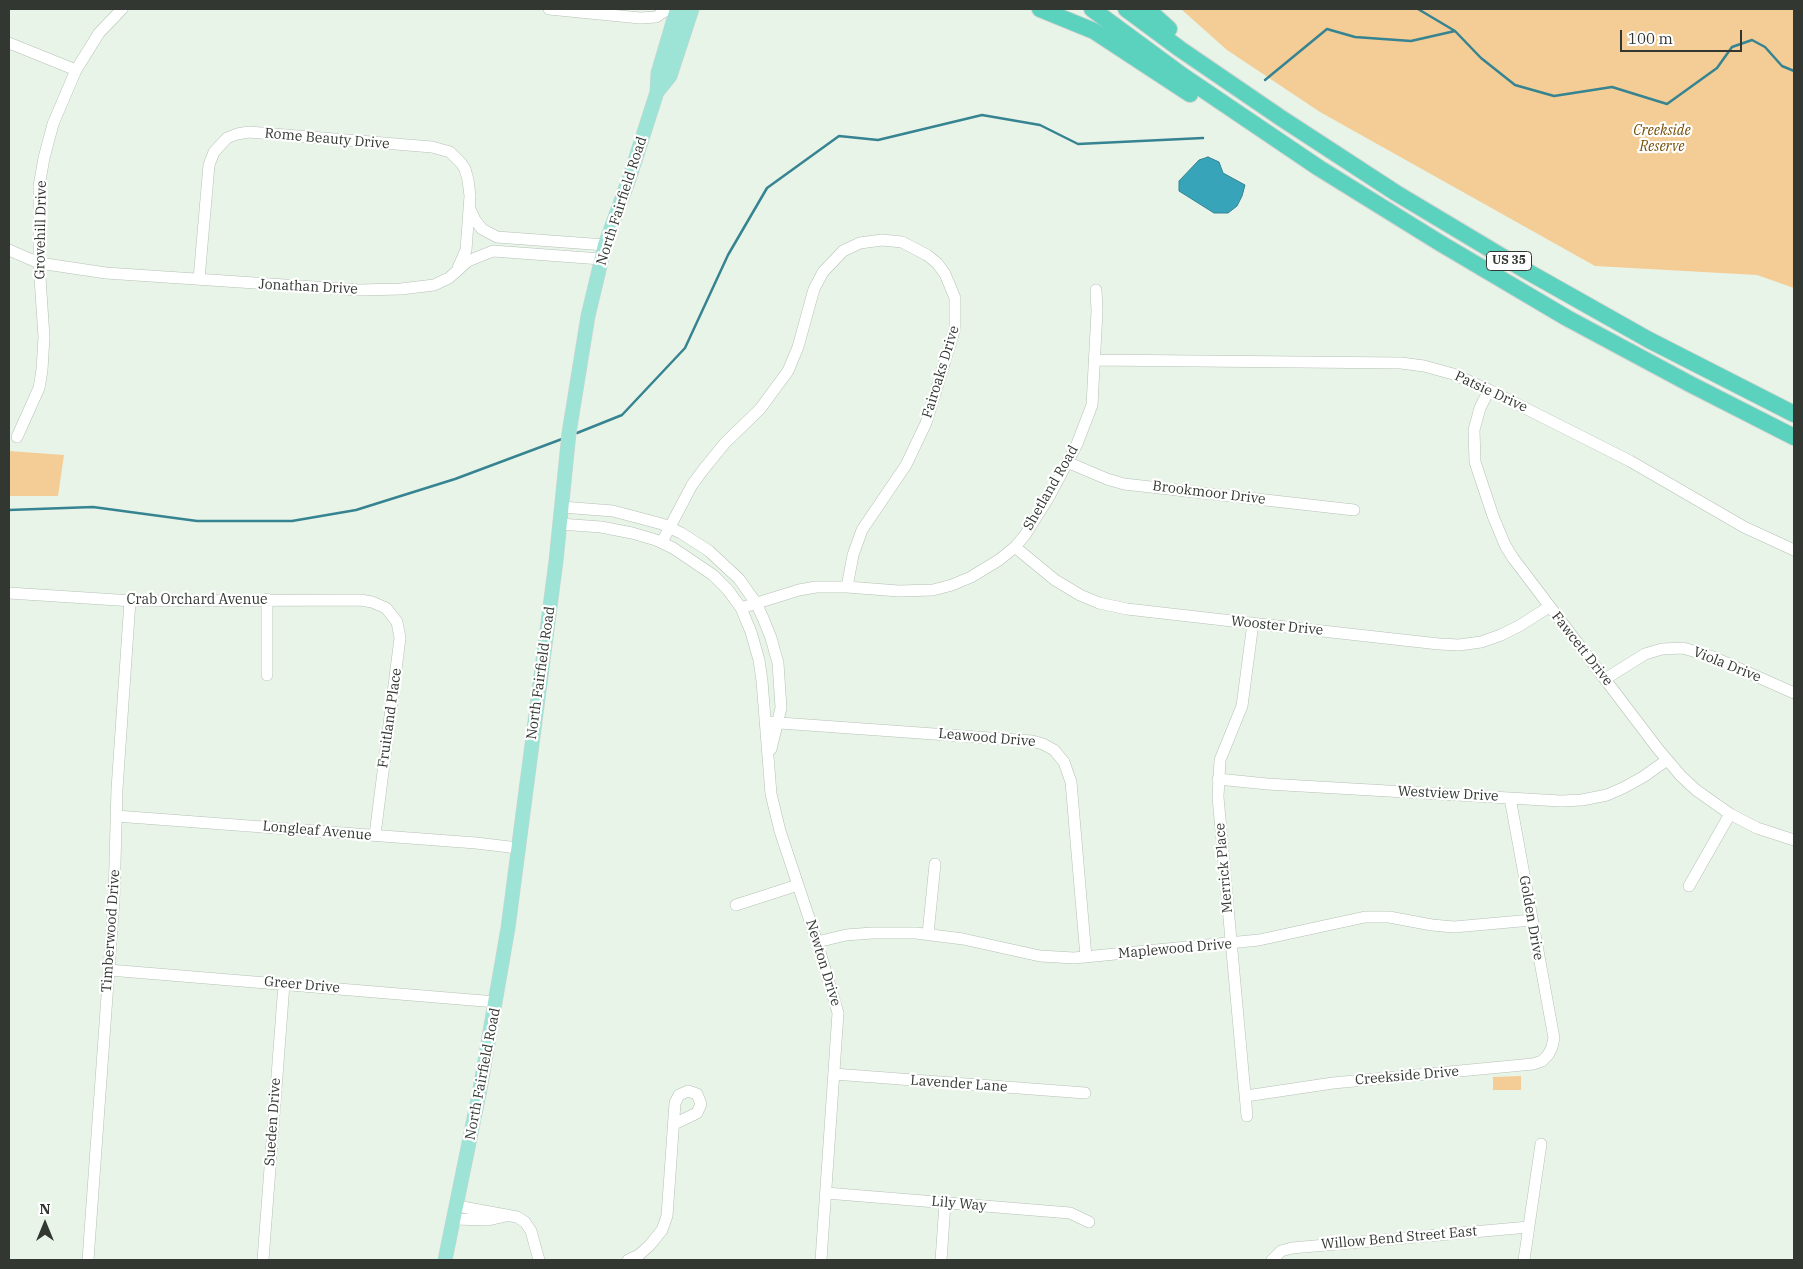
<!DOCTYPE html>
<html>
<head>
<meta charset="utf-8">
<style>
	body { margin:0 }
	#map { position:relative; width:1803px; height:1269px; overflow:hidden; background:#e8f4e8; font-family:"IBM Plex Serif",serif }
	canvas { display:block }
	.frame { position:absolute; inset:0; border:10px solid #323732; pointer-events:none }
	.north { position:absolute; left:20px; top:1199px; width:50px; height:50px; -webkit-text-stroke:4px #fff; paint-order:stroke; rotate:0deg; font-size:14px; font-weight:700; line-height:20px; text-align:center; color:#323732 }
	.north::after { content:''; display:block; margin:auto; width:18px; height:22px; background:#323732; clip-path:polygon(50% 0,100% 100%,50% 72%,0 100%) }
	.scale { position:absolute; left:1620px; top:30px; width:122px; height:22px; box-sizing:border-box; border:2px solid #323732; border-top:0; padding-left:6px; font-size:15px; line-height:18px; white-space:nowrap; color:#323732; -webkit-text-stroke:4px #fff; paint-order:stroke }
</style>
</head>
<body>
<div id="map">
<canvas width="1803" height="1269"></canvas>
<div class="frame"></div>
<div class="north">N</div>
<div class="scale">100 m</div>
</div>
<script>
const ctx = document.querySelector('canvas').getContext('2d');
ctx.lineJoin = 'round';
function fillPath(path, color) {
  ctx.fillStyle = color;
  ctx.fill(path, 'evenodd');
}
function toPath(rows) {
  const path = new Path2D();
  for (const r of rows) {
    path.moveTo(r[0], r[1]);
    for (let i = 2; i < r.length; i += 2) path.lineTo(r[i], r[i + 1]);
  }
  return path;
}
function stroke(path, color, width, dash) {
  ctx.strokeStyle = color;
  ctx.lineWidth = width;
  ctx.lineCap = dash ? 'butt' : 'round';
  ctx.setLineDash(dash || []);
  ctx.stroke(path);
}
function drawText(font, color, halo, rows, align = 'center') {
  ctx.font = font + ' "IBM Plex Serif",serif';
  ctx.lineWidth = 4.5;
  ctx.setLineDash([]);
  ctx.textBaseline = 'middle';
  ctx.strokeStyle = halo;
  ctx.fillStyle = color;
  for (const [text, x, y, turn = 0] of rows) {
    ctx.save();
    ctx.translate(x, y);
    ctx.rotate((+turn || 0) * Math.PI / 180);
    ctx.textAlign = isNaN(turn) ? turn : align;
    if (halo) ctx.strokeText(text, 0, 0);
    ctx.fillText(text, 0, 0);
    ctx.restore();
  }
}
fillPath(toPath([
	[1181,9,1794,9,1794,288,1757,275,1595,266,1320,112,1227,50],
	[9,451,64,455,58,496,9,496],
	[1521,1076,1521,1090,1493,1090,1493,1077]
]), '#f3cd95');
const water = toPath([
	[1208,157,1219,162,1223,173,1245,185,1242,196,1237,206,1228,213,1214,213,1179,191,1179,181,1199,160,1208,157]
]);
fillPath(water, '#38a4ba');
stroke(water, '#368391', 1);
stroke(toPath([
	[1418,9,1455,31,1481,58,1515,85,1554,96,1612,87,1667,104,1717,68,1732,47,1752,40,1765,47,1782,66,1794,71],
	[1265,80,1327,29,1355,37,1411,41,1455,31],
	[577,433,622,415,685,348,728,255,767,188,839,136,878,140,982,115,1040,125,1078,144,1203,138],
	[9,510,93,507,197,521,292,521,356,510,455,479,562,439]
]), '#368391', 2.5);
const minor = toPath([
	[549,9,640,18,656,17,668,9],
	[9,43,76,70],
	[470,209,475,220,482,229,497,237,605,245],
	[9,250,39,263,106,273,359,290,401,289,434,285,449,278,468,261,493,251,601,259],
	[199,279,209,165,214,152,227,138,237,134,249,132,432,147,450,152,461,163,465,169,468,180,470,196,466,250,458,268],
	[1095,360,1401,363,1424,366,1453,374,1489,390,1630,461,1744,527,1794,550],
	[1489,390,1480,408,1474,430,1475,462,1493,516,1505,545,1513,558,1658,749,1681,776,1696,790,1730,814,1757,828,1794,840],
	[17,437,39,388,42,370,44,337,39,263,39,186,44,158,53,124,76,70,99,33,122,9],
	[1067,462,1107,479,1124,484,1354,510],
	[562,507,613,511,662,524,681,533,709,551,739,579,756,603,763,618,771,638,778,663,781,708,771,749],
	[560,524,601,527,632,533,656,540,673,548,713,575,728,590,741,608,751,632,759,660,762,681,771,794,780,831,817,942,838,1013,821,1260],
	[662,542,692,485,703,470,725,443,760,409,788,371,798,347,814,289,823,272,843,251,860,243,882,240,902,242,927,255,937,263,945,274,955,298,955,328,926,423,906,465,862,530,853,555,847,587],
	[1015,547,1055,580,1080,595,1099,603,1127,609,1250,623,1439,644,1459,645,1481,642,1501,635,1519,626,1549,607],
	[9,593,133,601,360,600,372,602,386,608,397,622,400,638,375,835],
	[741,608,799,590,816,587,847,587,899,591,933,590,952,585,971,577,999,560,1015,547,1025,535,1050,495,1077,444,1092,405,1097,311,1096,290],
	[267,675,267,599],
	[1605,679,1645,654,1662,649,1683,648,1713,657,1794,693],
	[766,722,1032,741,1043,744,1054,750,1064,762,1071,782,1086,957],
	[1218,779,1267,784,1561,801,1582,800,1607,795,1623,788,1643,777,1667,760],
	[116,816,476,843,518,848],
	[1689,886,1730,814],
	[736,905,798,885],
	[928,934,935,864],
	[817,942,846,935,872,933,916,933,963,939,1040,956,1074,958,1259,940,1365,917,1389,917,1432,925,1454,927,1532,920],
	[109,970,496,1002],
	[834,1074,1085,1093],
	[1246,1096,1333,1083,1533,1064,1542,1061,1548,1055,1552,1047,1554,1038,1510,798],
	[1247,1116,1218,797,1220,760,1242,706,1253,623],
	[826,1193,1070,1213,1089,1222],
	[457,1206,517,1217,525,1222,531,1231,539,1260],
	[454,1219,488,1220,506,1216],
	[88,1260,114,899,117,789,130,601],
	[263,1260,284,984],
	[628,1260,639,1255,650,1245,662,1230,667,1216,675,1103,679,1095,688,1091,697,1094,701,1104,697,1113,674,1124],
	[941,1260,945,1204],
	[1272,1260,1281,1251,1292,1248,1529,1227],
	[1524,1260,1541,1144]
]);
const major = toPath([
	[657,92,670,76,692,9],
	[445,1260,480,1089,508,928,556,561,569,433,588,316,605,245,630,176,657,92,658,73,677,9]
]);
const highway = toPath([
	[1040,9,1094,31,1190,94],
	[1092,9,1183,76,1319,168,1440,243,1567,318,1690,384,1794,437],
	[1126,9,1180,49,1281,118,1396,193,1523,269,1649,340,1794,414],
	[1147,9,1169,29]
]);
stroke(minor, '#b5c1b5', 12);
stroke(major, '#d2d3d2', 15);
stroke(highway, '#d2d3d2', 18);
stroke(minor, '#fff', 11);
stroke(major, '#9de4d7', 14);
stroke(highway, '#5bd2bd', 16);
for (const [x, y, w] of [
	[1509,261,45]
]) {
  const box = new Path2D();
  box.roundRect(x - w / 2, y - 9.5, w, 19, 4);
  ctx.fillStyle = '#fff';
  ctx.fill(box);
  stroke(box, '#323732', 1);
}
drawText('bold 12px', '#323732', null, [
	["US 35",1509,261]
]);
drawText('italic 14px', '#724d02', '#fff', [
	["Creekside",1662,131],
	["Reserve",1662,147]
]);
drawText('14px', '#323732', '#fff', [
	["Rome Beauty Drive",327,139,5],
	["North Fairfield Road",622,201,-72],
	["Grovehill Drive",41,230,-89],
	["Jonathan Drive",308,287,3],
	["Fairoaks Drive",941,372,-73],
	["Patsie Drive",1491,392,25],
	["Shetland Road",1051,488,-60],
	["Brookmoor Drive",1209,493,7],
	["Crab Orchard Avenue",197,600],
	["Wooster Drive",1277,626,6],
	["Fawcett Drive",1582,649,52],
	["Viola Drive",1727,665,22],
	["North Fairfield Road",541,673,-82],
	["Fruitland Place",390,718,-82],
	["Leawood Drive",987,738,5],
	["Westview Drive",1448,794,3],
	["Longleaf Avenue",317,831,5],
	["Merrick Place",1224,868,-95],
	["Golden Drive",1531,918,80],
	["Timberwood Drive",111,931,-86],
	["Maplewood Drive",1175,949,-5],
	["Newton Drive",823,963,73],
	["Greer Drive",302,985,5],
	["North Fairfield Road",483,1074,-79],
	["Creekside Drive",1407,1076,-5],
	["Lavender Lane",959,1084,4],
	["Sueden Drive",273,1122,-86],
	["Lily Way",959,1204,5],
	["Willow Bend Street East",1399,1238,-5]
]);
</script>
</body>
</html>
